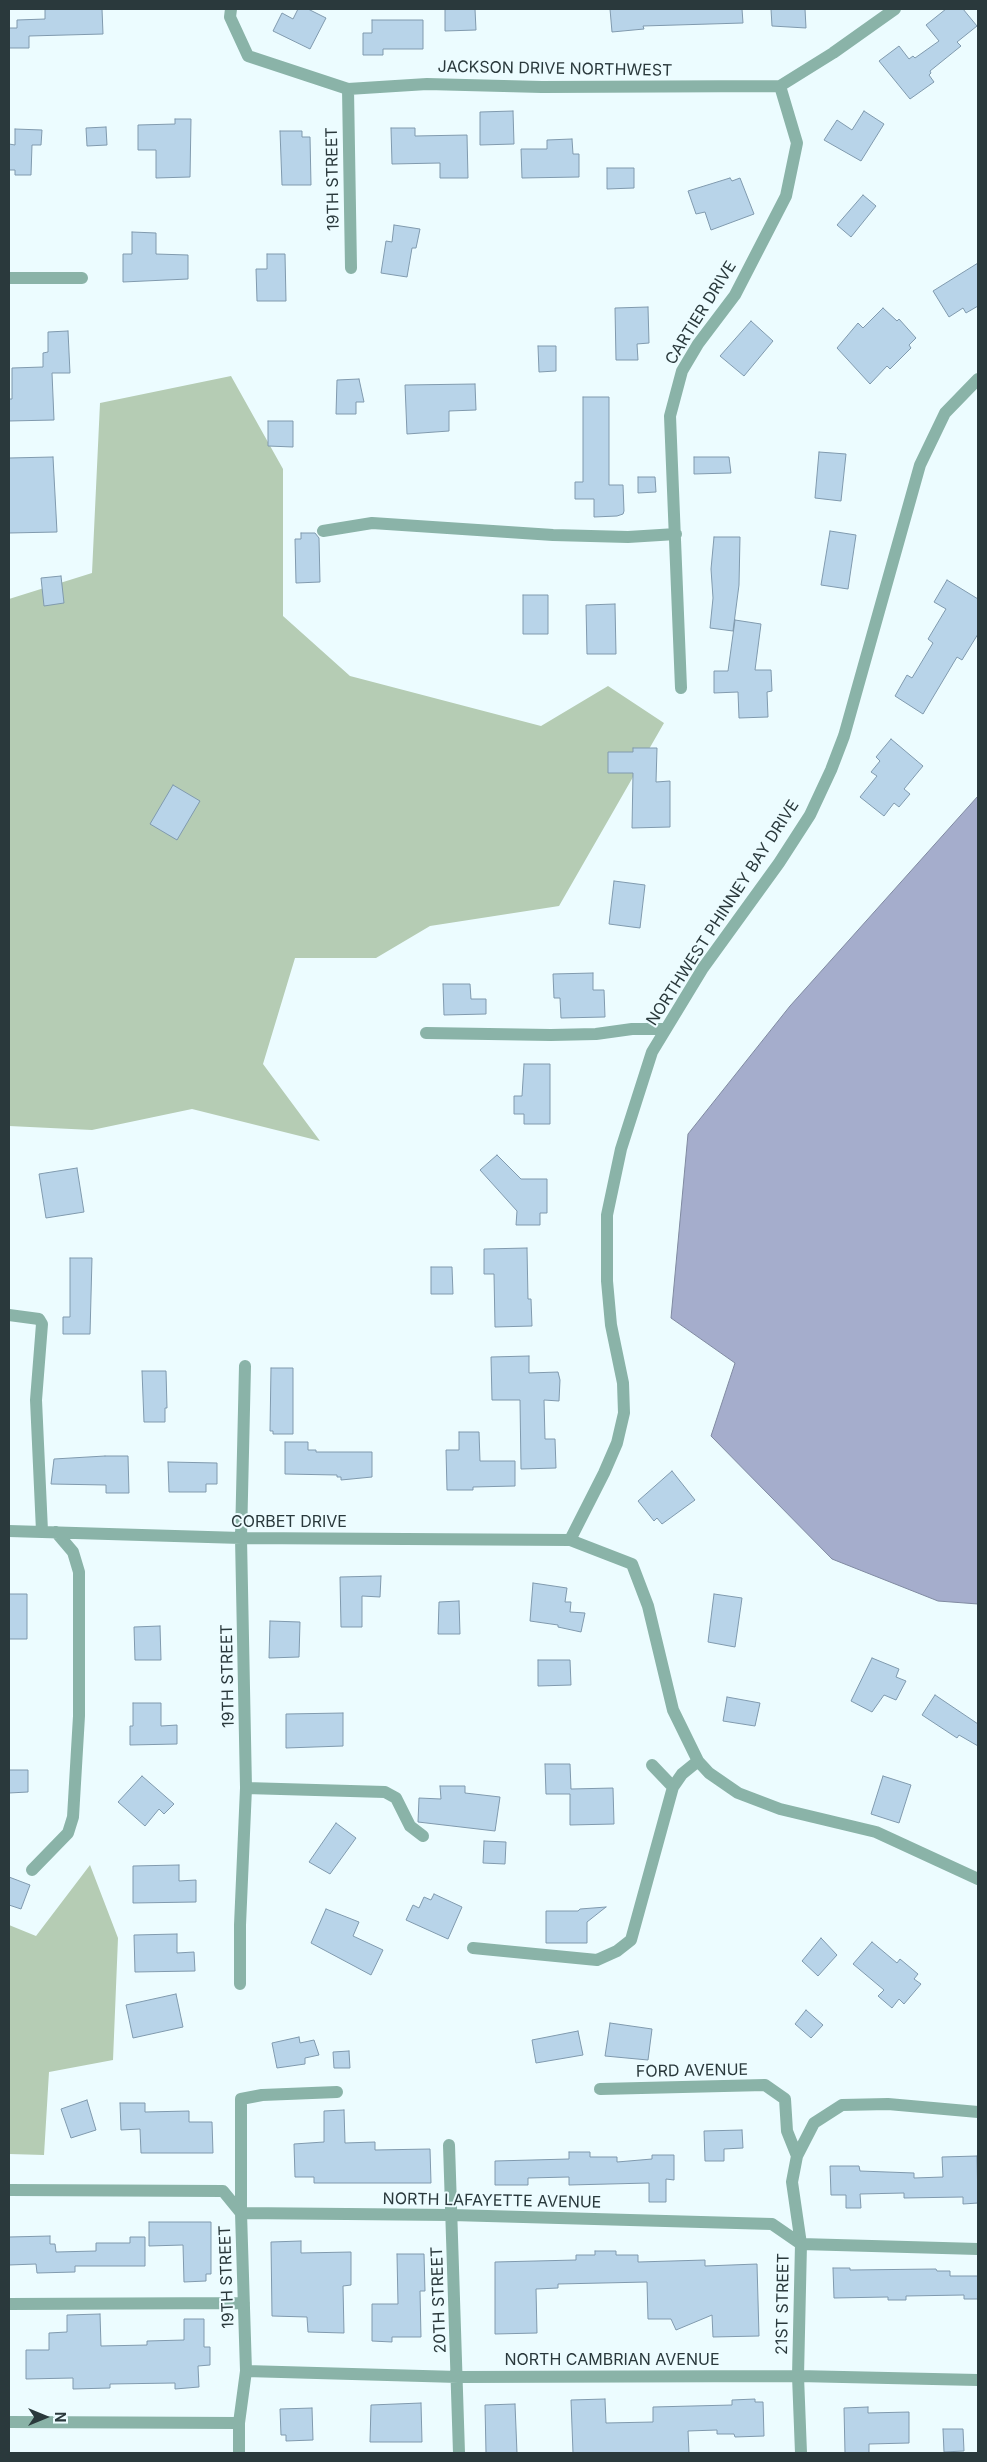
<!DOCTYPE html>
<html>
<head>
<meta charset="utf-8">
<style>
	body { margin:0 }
	#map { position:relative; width:987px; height:2462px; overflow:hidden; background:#ecfcff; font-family:Inter,sans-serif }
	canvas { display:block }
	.frame { position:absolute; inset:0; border:10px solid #2a393c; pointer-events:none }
	.north { position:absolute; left:20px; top:2392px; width:50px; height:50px; -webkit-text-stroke:4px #ecfcff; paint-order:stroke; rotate:90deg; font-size:14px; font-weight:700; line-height:20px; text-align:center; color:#2a393c }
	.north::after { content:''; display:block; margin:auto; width:18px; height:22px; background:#2a393c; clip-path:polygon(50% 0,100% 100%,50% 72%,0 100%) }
</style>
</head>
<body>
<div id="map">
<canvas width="987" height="2462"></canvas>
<div class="frame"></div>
<div class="north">N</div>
</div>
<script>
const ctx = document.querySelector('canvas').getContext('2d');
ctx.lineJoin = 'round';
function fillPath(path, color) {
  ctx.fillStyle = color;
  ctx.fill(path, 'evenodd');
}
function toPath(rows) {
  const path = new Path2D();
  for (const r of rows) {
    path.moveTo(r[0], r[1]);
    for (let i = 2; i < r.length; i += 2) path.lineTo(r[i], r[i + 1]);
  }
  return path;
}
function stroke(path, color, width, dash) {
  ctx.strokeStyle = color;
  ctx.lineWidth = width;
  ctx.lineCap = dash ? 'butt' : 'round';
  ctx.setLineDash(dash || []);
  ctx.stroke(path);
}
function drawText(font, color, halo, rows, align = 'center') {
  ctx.font = font + ' Inter,sans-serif';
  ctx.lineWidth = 4;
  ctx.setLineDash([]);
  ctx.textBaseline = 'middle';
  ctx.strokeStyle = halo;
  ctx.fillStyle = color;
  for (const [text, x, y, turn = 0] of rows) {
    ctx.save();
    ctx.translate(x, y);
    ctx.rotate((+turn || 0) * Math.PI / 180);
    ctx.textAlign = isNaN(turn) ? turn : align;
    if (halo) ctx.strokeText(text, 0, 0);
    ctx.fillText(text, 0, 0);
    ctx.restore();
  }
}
fillPath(toPath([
	[231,376,283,469,283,616,350,676,541,726,608,686,664,723,559,906,430,926,376,958,295,958,263,1064,320,1141,192,1109,92,1130,9,1126,9,599,92,573,100,403],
	[90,1865,118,1938,113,2060,49,2072,44,2155,9,2154,9,1925,36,1936]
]), '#b5ccb4');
const water = toPath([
	[978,796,978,1604,938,1601,832,1559,711,1436,735,1363,671,1318,688,1134,790,1006,978,796]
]);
fillPath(water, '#a5adcc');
stroke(water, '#808aa1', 1);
const building = toPath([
	[45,9,102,9,103,34,29,36,29,48,9,48,9,28,17,28,17,20,45,19,45,9],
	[298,9,308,9,326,18,310,49,273,31,282,13,293,19,298,9],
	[445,9,475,9,476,30,445,31,445,9],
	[610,9,742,9,743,23,643,26,644,29,612,32,610,9],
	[771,9,805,9,806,28,772,26,771,9],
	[946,9,963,9,977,26,957,42,961,46,930,71,931,73,929,75,934,82,910,99,879,61,899,46,909,59,913,56,915,58,939,41,926,25,946,9],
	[372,20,423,20,423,49,383,49,383,55,363,55,363,33,372,33,372,20],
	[513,111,514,144,480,145,480,112,513,111],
	[864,111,884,124,861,161,824,140,837,120,852,130,864,111],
	[175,119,191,119,190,177,156,178,156,150,138,150,138,125,175,124,175,119],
	[106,127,107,145,87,146,86,128,106,127],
	[391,128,415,128,415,136,467,135,468,178,440,178,440,163,392,164,391,128],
	[15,129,42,130,41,145,32,145,31,175,15,175,15,170,9,170,9,144,15,145,15,129],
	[280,131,302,131,302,137,310,137,311,185,282,185,280,131],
	[572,139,573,154,579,154,579,177,522,178,521,149,547,149,547,140,572,139],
	[607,168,634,168,634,188,607,189,607,168],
	[730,178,732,181,740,178,754,214,711,230,705,212,696,214,688,191,730,178],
	[863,195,876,206,851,237,837,225,863,195],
	[394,225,420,229,416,248,412,248,407,277,381,273,386,241,392,242,394,225],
	[132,232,156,233,156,254,188,255,188,279,123,282,123,254,132,254,132,232],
	[267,254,285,254,286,301,257,301,256,269,267,269,267,254],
	[978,263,978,306,966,313,963,308,949,317,933,291,978,263],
	[648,307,649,343,637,344,638,360,616,360,615,308,648,307],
	[883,308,897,321,899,319,916,338,909,345,911,348,890,369,887,366,870,384,837,348,858,323,863,328,883,308],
	[751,321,773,341,744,376,720,356,751,321],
	[68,331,70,373,52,373,54,420,9,421,9,399,12,399,12,368,43,367,43,353,48,352,48,332,68,331],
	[538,346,556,346,556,371,539,372,538,346],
	[359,379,364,402,356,402,356,414,336,414,337,380,359,379],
	[475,384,476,410,449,411,449,431,407,434,405,385,475,384],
	[583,397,609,397,609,485,623,485,624,511,623,514,617,516,594,517,594,499,575,499,575,482,583,482,583,397],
	[268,421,293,421,293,447,268,446,268,421],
	[819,452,846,454,841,501,815,498,819,452],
	[53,457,57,532,9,533,9,458,53,457],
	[694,457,729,457,731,473,694,474,694,457],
	[638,477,655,477,656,492,638,493,638,477],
	[830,531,856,535,848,589,821,585,830,531],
	[301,533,315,533,319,538,320,582,296,583,295,539,301,539,301,533],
	[714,537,740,537,739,585,733,631,710,628,713,598,711,569,714,537],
	[61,576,64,603,44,606,41,578,61,576],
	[947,580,978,599,978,634,962,660,957,657,923,714,895,696,907,675,912,678,933,643,928,639,946,609,934,602,947,580],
	[523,595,548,595,548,634,523,634,523,595],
	[615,604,616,654,587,654,586,605,615,604],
	[735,620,761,624,755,670,771,670,772,691,767,692,768,717,739,718,738,692,714,693,714,671,728,671,735,620],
	[891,739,923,766,904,789,910,794,899,807,894,803,884,816,860,797,877,776,871,772,880,761,876,757,891,739],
	[633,748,657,748,656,782,670,781,670,827,632,828,633,773,608,773,608,752,633,752,633,748],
	[173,785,200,801,177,840,150,824,173,785],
	[614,881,645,885,640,928,609,924,614,881],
	[593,973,593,990,604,990,605,1017,561,1018,560,998,554,998,553,974,593,973],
	[443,984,470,984,471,999,486,999,486,1014,444,1015,443,984],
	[524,1064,550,1064,550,1124,524,1124,524,1114,514,1114,514,1096,522,1096,524,1064],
	[497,1155,521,1179,547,1179,547,1213,540,1213,540,1225,516,1225,517,1211,480,1170,497,1155],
	[77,1168,84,1212,46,1218,39,1174,77,1168],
	[527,1248,528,1299,531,1299,532,1326,495,1327,494,1274,484,1274,484,1249,527,1248],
	[70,1258,92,1258,90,1334,63,1334,63,1317,70,1317,70,1258],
	[431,1267,452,1267,453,1294,431,1294,431,1267],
	[529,1356,529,1373,558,1372,560,1380,559,1401,544,1400,545,1439,555,1439,556,1468,521,1469,520,1400,492,1400,491,1357,529,1356],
	[271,1368,293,1368,293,1434,273,1434,273,1431,270,1431,271,1368],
	[142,1371,166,1371,167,1408,165,1408,165,1422,144,1422,142,1371],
	[459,1432,479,1432,480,1461,515,1461,515,1486,473,1487,473,1490,447,1490,446,1450,459,1450,459,1432],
	[285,1442,308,1442,308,1450,316,1450,316,1452,372,1452,372,1477,341,1480,341,1477,337,1477,337,1475,285,1474,285,1442],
	[105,1456,128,1456,129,1493,106,1493,106,1485,51,1484,54,1459,105,1456],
	[168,1462,217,1463,217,1484,206,1484,206,1492,169,1492,168,1462],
	[672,1471,695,1500,662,1524,657,1518,654,1521,638,1501,672,1471],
	[381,1576,380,1597,362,1596,362,1627,341,1627,340,1577,381,1576],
	[533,1583,567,1588,565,1602,571,1602,570,1612,585,1613,581,1632,558,1627,558,1625,530,1621,533,1583],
	[9,1594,27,1594,27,1639,9,1639,9,1594],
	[714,1594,742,1598,735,1647,708,1642,714,1594],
	[459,1601,460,1634,438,1634,439,1602,459,1601],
	[270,1621,300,1622,299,1657,269,1658,270,1621],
	[160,1626,161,1660,135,1660,134,1627,160,1626],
	[872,1658,899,1669,896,1677,906,1681,896,1700,884,1695,872,1712,851,1701,872,1658],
	[538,1660,570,1660,571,1685,538,1686,538,1660],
	[935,1695,978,1724,978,1746,959,1735,957,1738,922,1715,935,1695],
	[727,1697,760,1703,755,1726,723,1721,727,1697],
	[133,1703,161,1703,161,1726,177,1725,177,1744,130,1745,130,1726,133,1726,133,1703],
	[343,1713,343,1746,286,1748,286,1714,343,1713],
	[545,1764,570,1764,571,1789,613,1788,614,1824,570,1825,570,1794,546,1794,545,1764],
	[9,1770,28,1770,28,1792,9,1793,9,1770],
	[142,1776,174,1804,164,1814,159,1809,145,1826,118,1802,142,1776],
	[883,1776,911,1785,899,1823,871,1814,883,1776],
	[440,1786,465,1786,465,1793,500,1797,495,1831,418,1822,419,1798,441,1799,440,1786],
	[336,1823,356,1838,330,1874,309,1862,336,1823],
	[484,1841,506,1842,505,1864,483,1863,484,1841],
	[179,1865,179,1881,196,1880,196,1902,133,1903,133,1866,179,1865],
	[9,1877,30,1885,21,1909,9,1905,9,1877],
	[434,1894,462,1907,448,1939,406,1920,413,1905,419,1908,424,1897,431,1900,434,1894],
	[606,1907,587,1922,587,1943,546,1943,546,1911,578,1911,580,1909,606,1907],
	[326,1909,359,1922,353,1936,383,1950,371,1975,311,1943,326,1909],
	[177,1934,177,1953,194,1952,195,1971,135,1972,134,1935,177,1934],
	[821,1938,837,1955,818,1976,802,1961,821,1938],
	[872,1942,897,1963,900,1959,918,1974,914,1979,921,1984,904,2004,899,1999,892,2008,878,1996,884,1990,853,1964,872,1942],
	[176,1994,183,2027,133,2038,126,2005,176,1994],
	[806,2010,823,2025,811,2038,795,2024,806,2010],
	[610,2023,652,2029,648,2060,605,2056,610,2023],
	[578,2031,583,2055,536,2063,532,2040,578,2031],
	[299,2037,300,2043,314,2040,319,2055,305,2058,305,2064,277,2068,272,2043,299,2037],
	[349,2051,350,2068,334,2068,333,2052,349,2051],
	[87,2100,96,2130,71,2138,61,2109,87,2100],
	[120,2103,145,2103,145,2112,189,2111,189,2122,212,2122,213,2153,141,2153,140,2129,121,2130,120,2103],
	[344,2110,345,2143,375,2142,375,2150,430,2149,431,2183,314,2183,314,2177,295,2177,294,2144,324,2142,324,2111,344,2110],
	[742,2130,743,2148,724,2149,724,2161,705,2161,704,2131,742,2130],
	[569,2152,590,2152,590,2157,617,2157,617,2162,652,2159,652,2155,674,2155,674,2180,666,2179,666,2202,649,2202,649,2183,569,2185,569,2177,528,2178,528,2185,495,2185,495,2161,569,2159,569,2152],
	[977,2156,978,2203,963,2204,963,2197,904,2198,904,2193,860,2194,861,2208,846,2208,846,2195,831,2195,830,2166,859,2166,860,2171,914,2173,914,2178,943,2177,942,2157,977,2156],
	[149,2222,211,2222,211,2274,206,2274,206,2281,184,2282,183,2245,149,2246,149,2222],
	[50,2236,50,2244,55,2244,56,2252,96,2251,96,2243,130,2243,130,2237,145,2237,145,2266,75,2266,75,2272,37,2273,36,2264,9,2265,9,2237,50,2236],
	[301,2241,301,2253,351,2252,351,2285,343,2286,344,2333,308,2332,307,2317,272,2316,271,2242,301,2241],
	[595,2251,616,2251,616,2255,638,2255,638,2262,705,2260,705,2266,757,2264,759,2336,713,2337,712,2315,676,2330,671,2319,648,2319,647,2282,558,2284,558,2288,536,2289,537,2333,495,2334,495,2262,576,2260,576,2255,595,2255,595,2251],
	[397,2254,424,2254,425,2291,420,2291,421,2337,392,2337,392,2342,372,2341,372,2304,398,2304,397,2254],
	[833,2268,850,2268,850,2270,936,2269,937,2271,950,2271,950,2276,978,2276,978,2299,964,2299,964,2295,906,2296,906,2300,888,2300,888,2297,834,2298,833,2268],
	[100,2314,101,2346,147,2345,147,2341,184,2340,184,2319,204,2319,204,2347,210,2347,210,2365,198,2366,199,2387,175,2389,175,2383,110,2384,110,2388,73,2389,73,2378,26,2379,26,2350,49,2350,49,2333,67,2332,67,2315,100,2314],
	[605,2399,606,2423,653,2422,653,2407,732,2405,732,2400,755,2399,755,2402,763,2402,764,2436,735,2437,734,2434,717,2434,717,2430,688,2431,689,2453,573,2453,571,2400,605,2399],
	[421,2403,422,2442,370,2442,371,2405,421,2403],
	[515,2404,517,2453,486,2453,485,2405,515,2404],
	[868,2407,868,2413,909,2412,909,2443,869,2444,869,2453,845,2453,844,2408,868,2407],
	[312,2408,313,2440,286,2441,286,2435,281,2435,280,2409,312,2408],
	[943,2429,963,2429,964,2451,944,2452,943,2429]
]);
fillPath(building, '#b8d4e9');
stroke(building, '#809aae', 1);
stroke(toPath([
	[231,9,230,17,248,56,348,89,427,84,542,87,780,86,833,53,895,9],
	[348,89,351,268],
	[9,278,82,278],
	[323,531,372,523,553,535,628,537,676,534],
	[681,688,670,416,682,371,698,344,735,295,786,196,797,143,780,86],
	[426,1033,551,1035,596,1034,632,1029,666,1029],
	[9,1315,39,1319,42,1324,36,1400,42,1531],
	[9,1531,241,1538,570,1540,632,1564,648,1606,673,1710,698,1761,709,1773,738,1793,780,1809,876,1832,978,1879],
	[570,1540,604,1473,617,1443,624,1413,623,1383,611,1325,607,1281,607,1215,621,1149,652,1052,703,968,779,863,810,815,831,770,844,736,920,465,945,413,978,379],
	[652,1765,673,1787],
	[246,1788,385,1792,396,1798,410,1826,423,1836],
	[32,1870,68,1833,73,1817,79,1716,79,1572,73,1552,56,1532],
	[473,1948,597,1960,617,1951,631,1940,673,1787,682,1774,698,1761],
	[240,1984,240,1925,246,1788,241,1538,245,1366],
	[600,2089,765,2085,785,2099,787,2131,797,2156],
	[449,2145,459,2453],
	[9,2190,223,2191,241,2213,452,2215,772,2224,801,2244,978,2249],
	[9,2304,244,2303],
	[246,2371,458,2377,798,2376,978,2380],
	[9,2422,239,2423],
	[239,2453,239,2423,246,2371,241,2213,241,2099,262,2095,337,2092],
	[801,2453,798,2376,801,2244,792,2182,797,2156,814,2123,842,2105,888,2104,978,2112]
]), '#8ab3a8', 12);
drawText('16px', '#2a393c', '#ecfcff', [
	["JACKSON DRIVE NORTHWEST",555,69,1],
	["19TH STREET",333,179,-91],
	["CARTIER DRIVE",701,313,-58],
	["NORTHWEST PHINNEY BAY DRIVE",723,913,-57],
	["CORBET DRIVE",289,1522],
	["19TH STREET",228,1676,-91],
	["FORD AVENUE",692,2071,-1],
	["NORTH LAFAYETTE AVENUE",492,2201,1],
	["19TH STREET",227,2277,-92],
	["20TH STREET",439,2300,-92],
	["21ST STREET",783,2304,-89],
	["NORTH CAMBRIAN AVENUE",612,2360]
]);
</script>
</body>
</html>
